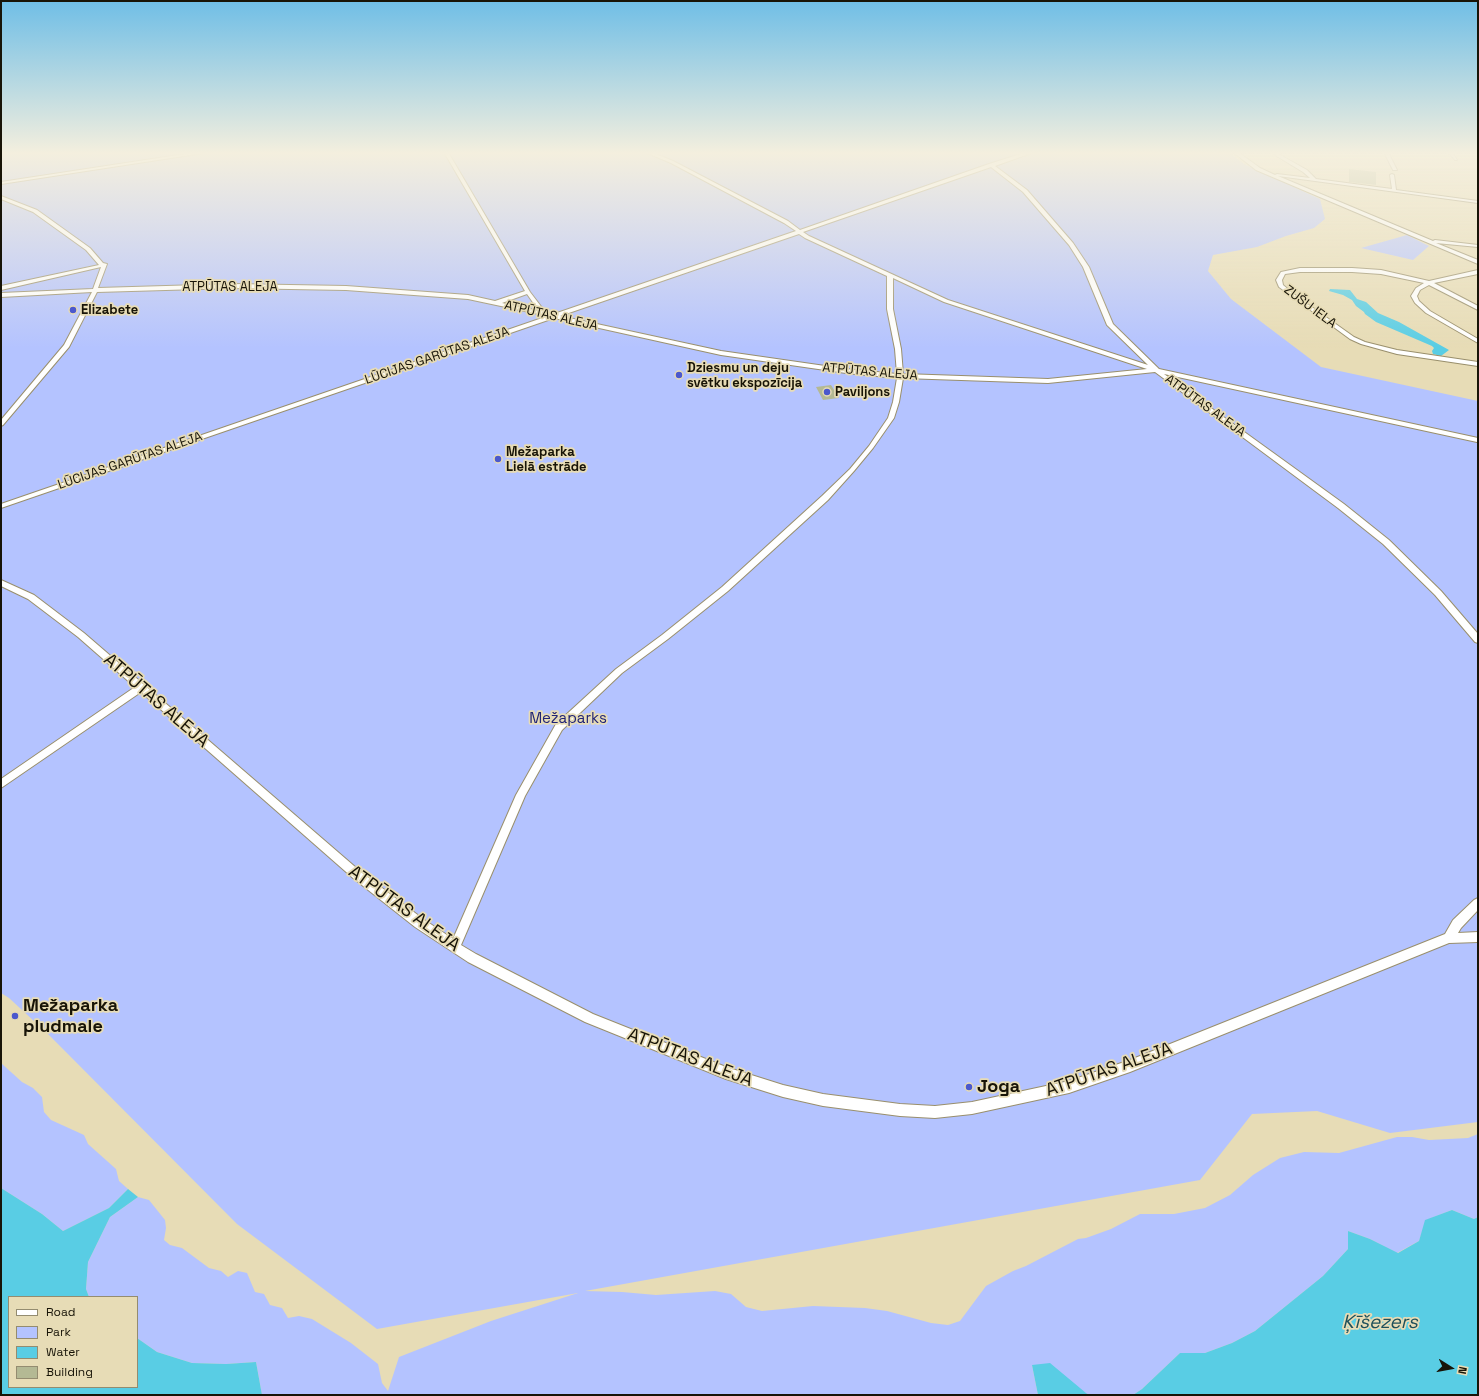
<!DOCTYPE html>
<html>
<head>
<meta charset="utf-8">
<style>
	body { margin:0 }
	#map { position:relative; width:1479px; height:1396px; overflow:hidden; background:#e7dcb6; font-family:"Space Grotesk",sans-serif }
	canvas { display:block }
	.frame { position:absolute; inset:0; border:2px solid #181407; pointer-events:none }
	.legend { position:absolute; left:8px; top:1296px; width:130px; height:92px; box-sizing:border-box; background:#e7dcb6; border:1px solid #948c70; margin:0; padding:5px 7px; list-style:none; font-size:12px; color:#181407 }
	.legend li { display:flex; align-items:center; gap:8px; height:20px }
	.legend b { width:20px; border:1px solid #948c70 }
	.north { position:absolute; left:1431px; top:1348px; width:40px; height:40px; -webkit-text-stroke:3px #e7dcb6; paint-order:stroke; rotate:101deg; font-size:11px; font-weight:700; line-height:16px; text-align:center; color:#181407 }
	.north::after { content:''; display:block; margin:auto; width:14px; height:18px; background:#181407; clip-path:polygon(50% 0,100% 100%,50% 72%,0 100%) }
</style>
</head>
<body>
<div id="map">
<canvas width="1479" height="1396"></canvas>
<div class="frame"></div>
<ul class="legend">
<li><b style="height:5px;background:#fff"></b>Road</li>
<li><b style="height:11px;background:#b4c3ff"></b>Park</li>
<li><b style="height:11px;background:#59cde4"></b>Water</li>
<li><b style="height:11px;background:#b4b994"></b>Building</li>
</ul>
<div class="north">N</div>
</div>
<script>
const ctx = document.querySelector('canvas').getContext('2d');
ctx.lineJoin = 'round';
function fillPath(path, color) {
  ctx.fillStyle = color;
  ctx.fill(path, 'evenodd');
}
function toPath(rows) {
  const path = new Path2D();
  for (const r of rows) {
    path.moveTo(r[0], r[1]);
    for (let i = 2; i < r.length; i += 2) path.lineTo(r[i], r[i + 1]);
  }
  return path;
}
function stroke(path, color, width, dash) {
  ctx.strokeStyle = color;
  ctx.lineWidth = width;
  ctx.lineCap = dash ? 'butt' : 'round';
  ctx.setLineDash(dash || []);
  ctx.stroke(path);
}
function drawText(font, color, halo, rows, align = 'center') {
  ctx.font = font + ' "Space Grotesk",sans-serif';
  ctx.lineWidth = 3.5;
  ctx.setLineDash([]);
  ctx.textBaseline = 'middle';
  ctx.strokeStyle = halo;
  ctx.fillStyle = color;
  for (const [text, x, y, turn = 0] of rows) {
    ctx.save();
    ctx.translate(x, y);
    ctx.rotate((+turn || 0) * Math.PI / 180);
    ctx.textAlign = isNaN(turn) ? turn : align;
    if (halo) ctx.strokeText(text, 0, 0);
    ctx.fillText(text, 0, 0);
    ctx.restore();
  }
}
fillPath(toPath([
	[1,152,1229,152,1244,164,1320,199,1325,219,1314,228,1286,236,1257,247,1213,255,1208,271,1231,299,1321,367,1478,401,1478,1122,1390,1133,1317,1111,1252,1114,1200,1180,585,1291,622,1292,656,1295,715,1291,731,1294,746,1307,762,1311,813,1306,865,1308,887,1311,931,1323,948,1325,960,1321,986,1286,1013,1271,1026,1266,1078,1239,1086,1238,1111,1229,1140,1214,1174,1214,1205,1208,1230,1195,1253,1175,1280,1158,1304,1152,1339,1153,1397,1137,1412,1137,1429,1140,1468,1138,1478,1134,1478,1217,1474,1219,1452,1210,1426,1220,1419,1241,1397,1253,1370,1239,1348,1231,1348,1249,1323,1276,1255,1331,1232,1343,1205,1353,1180,1353,1142,1389,1133,1395,1089,1395,1032,1365,1038,1395,262,1395,256,1362,226,1364,192,1363,157,1352,137,1338,137,1297,89,1297,86,1289,88,1262,110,1217,138,1197,149,1200,165,1220,166,1228,164,1240,170,1245,182,1248,209,1268,221,1271,228,1277,238,1271,247,1273,255,1292,264,1294,270,1305,282,1308,288,1318,299,1316,312,1319,351,1343,378,1364,382,1383,388,1391,399,1357,491,1321,578,1293,377,1329,237,1224,47,1033,9,998,1,993],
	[1407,235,1429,246,1413,260,1361,248],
	[1,1063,22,1082,33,1088,42,1097,44,1112,51,1120,84,1135,88,1144,116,1169,119,1181,128,1189,109,1208,63,1231,42,1214,1,1188]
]), '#b4c3ff');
fillPath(toPath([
	[1330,289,1350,290,1357,299,1366,302,1378,313,1399,322,1449,350,1441,356,1433,354,1432,351,1434,348,1432,346,1376,322,1365,314,1364,312,1356,306,1352,300,1343,295,1329,291],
	[1,1188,42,1214,63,1231,109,1208,128,1189,138,1197,110,1217,88,1262,86,1289,89,1297,9,1297,9,1387,137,1387,137,1338,157,1352,192,1363,226,1364,256,1362,262,1395,1,1395],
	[1452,1210,1474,1219,1478,1217,1478,1395,1133,1395,1142,1389,1180,1353,1205,1353,1232,1343,1255,1331,1323,1276,1348,1249,1348,1231,1370,1239,1398,1253,1419,1241,1425,1220],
	[1050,1363,1086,1393,1089,1395,1038,1395,1032,1365]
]), '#59cde4');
fillPath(toPath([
	[1349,169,1376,172,1376,185,1349,182],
	[831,385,839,398,823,400,816,387]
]), '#b4b994');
const street = toPath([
	[198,152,210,152,1,184,1,182,198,152],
	[444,152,448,152,530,292,546,313,554,314,796,231,784,223,671,163,645,152,651,152,673,161,788,221,800,230,989,164,1027,152,1034,152,995,166,1027,190,1073,243,1089,267,1113,324,1159,369,1478,438,1477,442,1164,374,1344,504,1389,540,1441,591,1478,634,1478,643,1475,642,1435,595,1383,544,1338,508,1155,372,1048,383,903,378,899,402,894,418,873,448,854,471,828,500,728,591,668,639,622,673,562,730,525,796,461,945,476,954,593,1014,726,1067,783,1085,823,1094,900,1104,935,1106,972,1102,1069,1081,1130,1060,1445,934,1453,920,1474,900,1478,898,1478,910,1461,928,1458,933,1478,932,1478,942,1449,943,1130,1072,1069,1093,972,1114,935,1118,900,1116,823,1106,783,1097,726,1079,585,1022,468,962,415,927,353,878,141,692,1,788,1,779,135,687,78,637,28,599,1,586,1,580,34,595,84,633,361,872,423,919,453,939,516,795,556,724,616,669,662,635,722,587,822,496,850,469,869,446,888,418,893,402,897,378,846,373,721,355,554,318,1,508,1,504,548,316,468,299,346,290,234,288,97,292,69,347,3,425,1,426,1,420,64,345,92,292,1,297,1,293,93,289,101,267,1,290,1,286,99,265,86,250,33,212,1,199,1,196,37,210,90,248,103,263,107,264,98,288,234,284,346,286,468,295,495,301,525,291,444,152],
	[991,167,1023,192,1069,245,1083,267,1107,325,1148,365,948,300,809,236,803,232,991,167],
	[799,234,805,238,887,276,887,309,895,349,897,374,846,369,721,351,560,316,799,234],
	[893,278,944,302,1147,369,1048,379,903,374,901,349,893,309,893,278],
	[527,294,539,311,502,303,527,294],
	[1233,152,1238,152,1260,168,1275,175,1277,174,1310,178,1303,172,1270,152,1275,152,1307,170,1316,179,1392,189,1390,175,1392,174,1394,175,1396,190,1478,201,1478,203,1278,176,1433,241,1435,240,1478,245,1478,247,1436,243,1478,260,1478,264,1256,170,1233,152],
	[1384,152,1388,152,1397,170,1393,170,1384,152],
	[1448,152,1452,152,1457,160,1455,160,1448,152],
	[1300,268,1352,268,1381,270,1429,281,1478,270,1478,274,1434,283,1478,306,1478,310,1429,285,1420,290,1417,296,1419,301,1430,311,1478,339,1478,343,1426,313,1415,303,1411,296,1416,288,1424,283,1381,274,1352,272,1300,272,1285,274,1282,280,1283,285,1295,295,1354,337,1365,342,1397,350,1478,362,1478,366,1397,354,1361,344,1350,339,1279,287,1276,280,1281,272,1300,268]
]);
stroke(street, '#998f6c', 2);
fillPath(street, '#fff');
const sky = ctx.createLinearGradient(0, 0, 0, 348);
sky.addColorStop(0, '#6fbee6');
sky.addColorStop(0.44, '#f4efde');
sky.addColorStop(1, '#f4efde00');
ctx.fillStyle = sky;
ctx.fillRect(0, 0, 1479, 348);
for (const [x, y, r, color] of [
	[73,310,4,"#4b58cd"],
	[679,375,4,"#4b58cd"],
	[827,392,4,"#4b58cd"],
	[498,459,4,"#4b58cd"],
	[15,1016,4,"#4b58cd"],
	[969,1087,4,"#4b58cd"]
]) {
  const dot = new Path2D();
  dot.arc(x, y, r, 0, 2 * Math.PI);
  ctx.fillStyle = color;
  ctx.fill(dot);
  stroke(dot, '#e7dcb6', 1.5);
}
drawText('13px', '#181407', '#e7dcb6', [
	["ATPŪTAS ALEJA",230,287],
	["ZUŠU IELA",1310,307,37],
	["ATPŪTAS ALEJA",551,316,13],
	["LŪCIJAS GARŪTAS ALEJA",437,356,-19],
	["ATPŪTAS ALEJA",870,372,5],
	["ATPŪTAS ALEJA",1205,406,36],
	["LŪCIJAS GARŪTAS ALEJA",130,461,-19]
]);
drawText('bold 13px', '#181407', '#e7dcb6', [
	["Elizabete",81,310],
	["Dziesmu un deju",687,368],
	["svētku ekspozīcija",687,383],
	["Paviljons",835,392],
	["Mežaparka",506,452],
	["Lielā estrāde",506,467]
], 'left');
drawText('15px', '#202376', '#e7dcb6', [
	["Mežaparks",568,719]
]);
drawText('18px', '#181407', '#e7dcb6', [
	["ATPŪTAS ALEJA",156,701,41],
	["ATPŪTAS ALEJA",404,909,36],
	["ATPŪTAS ALEJA",690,1058,21],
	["ATPŪTAS ALEJA",1109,1070,-19]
]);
drawText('bold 18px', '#181407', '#e7dcb6', [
	["Mežaparka",23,1006],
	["pludmale",23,1027],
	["Joga",977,1087]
], 'left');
drawText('italic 19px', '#1e505b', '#e7dcb6', [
	["Ķīšezers",1380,1323]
]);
</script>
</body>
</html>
